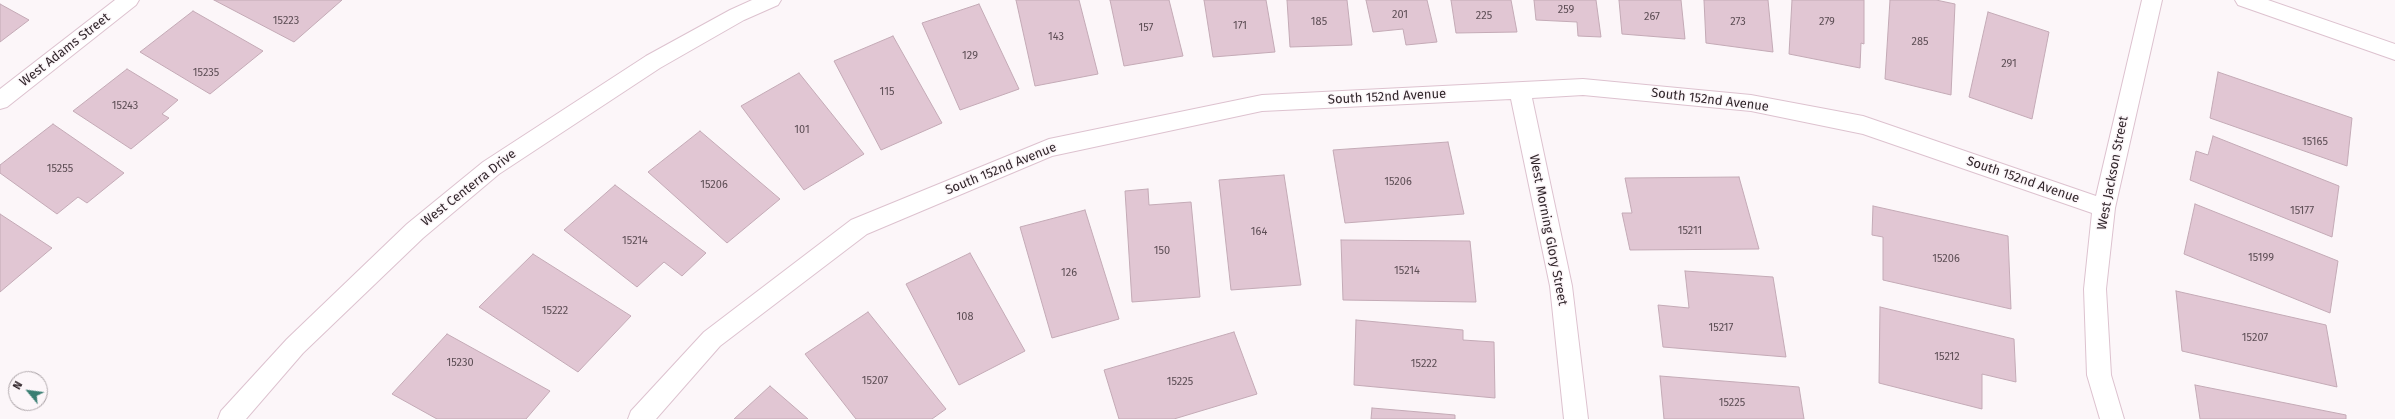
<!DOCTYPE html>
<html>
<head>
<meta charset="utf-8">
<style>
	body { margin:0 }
	#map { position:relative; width:2395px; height:419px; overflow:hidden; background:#fcf6f9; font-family:"Fira Sans",sans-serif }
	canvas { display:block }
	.north { position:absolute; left:8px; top:371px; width:40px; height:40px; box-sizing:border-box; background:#fcf6f9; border:1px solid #aba3a7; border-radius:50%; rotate:299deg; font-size:11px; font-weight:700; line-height:16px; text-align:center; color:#31262b }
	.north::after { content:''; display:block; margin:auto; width:14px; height:18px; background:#397e72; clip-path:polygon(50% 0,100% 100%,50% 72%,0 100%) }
</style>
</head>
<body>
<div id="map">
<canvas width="2395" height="419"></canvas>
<div class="north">N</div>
</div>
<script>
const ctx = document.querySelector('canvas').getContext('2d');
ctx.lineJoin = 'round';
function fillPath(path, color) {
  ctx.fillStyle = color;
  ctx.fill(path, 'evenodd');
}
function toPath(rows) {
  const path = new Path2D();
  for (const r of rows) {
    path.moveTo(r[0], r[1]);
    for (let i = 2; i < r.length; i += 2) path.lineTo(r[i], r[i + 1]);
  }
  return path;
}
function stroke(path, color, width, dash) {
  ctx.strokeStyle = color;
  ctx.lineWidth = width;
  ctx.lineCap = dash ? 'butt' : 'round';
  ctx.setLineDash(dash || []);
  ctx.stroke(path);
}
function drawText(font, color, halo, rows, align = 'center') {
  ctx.font = font + ' "Fira Sans",sans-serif';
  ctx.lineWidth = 3;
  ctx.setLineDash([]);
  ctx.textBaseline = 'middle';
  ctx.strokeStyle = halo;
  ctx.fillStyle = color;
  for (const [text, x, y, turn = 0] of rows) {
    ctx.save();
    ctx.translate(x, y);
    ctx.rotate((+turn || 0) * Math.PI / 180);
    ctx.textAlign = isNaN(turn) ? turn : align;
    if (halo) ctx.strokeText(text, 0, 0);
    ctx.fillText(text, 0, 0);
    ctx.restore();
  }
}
const building = toPath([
	[214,0,342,0,294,42,214,0],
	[1016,0,1079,0,1098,74,1035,86,1016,0],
	[1110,0,1169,0,1183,56,1124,66,1110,0],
	[1204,0,1266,0,1275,52,1213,57,1204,0],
	[1287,0,1347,0,1352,45,1290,47,1287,0],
	[1366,0,1427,0,1437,42,1406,45,1403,29,1373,32,1366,0],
	[1451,0,1511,0,1517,32,1456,33,1451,0],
	[1534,0,1596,0,1601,37,1578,36,1577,22,1536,20,1534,0],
	[1619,0,1681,0,1685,39,1622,34,1619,0],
	[1704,0,1768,0,1773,52,1706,43,1704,0],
	[1792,0,1864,0,1864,44,1861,43,1860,68,1789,54,1792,0],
	[1890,0,1936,0,1955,4,1951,95,1885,79,1890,0],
	[0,4,29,20,0,42,0,4],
	[979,4,1019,89,960,110,922,23,979,4],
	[193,11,263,51,210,94,140,52,193,11],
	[1988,12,2049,32,2032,119,1969,97,1988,12],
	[893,36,942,123,881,150,834,61,893,36],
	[127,69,178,100,162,114,169,118,131,149,73,111,127,69],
	[2218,72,2352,118,2347,166,2210,118,2218,72],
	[799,73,864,154,804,190,741,106,799,73],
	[53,124,124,173,87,203,78,197,57,214,0,173,0,165,53,124],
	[700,131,780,199,727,243,648,172,700,131],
	[2213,136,2339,186,2332,237,2190,180,2196,151,2208,155,2213,136],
	[1448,142,1464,214,1345,223,1333,150,1448,142],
	[1284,175,1301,285,1231,290,1219,180,1284,175],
	[1739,177,1759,249,1630,250,1622,213,1632,213,1625,178,1739,177],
	[615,185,706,253,682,276,664,262,637,287,564,230,615,185],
	[1148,189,1149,205,1191,202,1200,297,1132,302,1125,191,1148,189],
	[2195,204,2338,261,2330,313,2184,254,2195,204],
	[1873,206,2008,236,2011,309,1883,280,1883,237,1872,235,1873,206],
	[1085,210,1119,319,1052,338,1020,227,1085,210],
	[0,214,52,248,0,292,0,214],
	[1341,240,1470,241,1476,302,1343,300,1341,240],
	[970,253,1025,351,959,385,906,284,970,253],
	[533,254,631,316,578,372,479,307,533,254],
	[1685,271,1773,277,1786,357,1663,347,1658,305,1689,308,1685,271],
	[2176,291,2326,325,2337,387,2182,351,2176,291],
	[1880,307,2014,339,2016,382,1982,374,1982,409,1879,383,1880,307],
	[868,312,946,409,932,419,856,419,805,354,868,312],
	[1356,320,1463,330,1463,340,1494,342,1495,398,1354,385,1356,320],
	[1234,332,1257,394,1174,419,1119,419,1104,370,1234,332],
	[447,334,550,391,526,419,437,419,392,394,447,334],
	[1660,376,1799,387,1804,419,1664,419,1660,376],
	[2195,385,2346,415,2346,419,2200,419,2195,385],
	[770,386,808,419,734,419,770,386],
	[1372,408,1455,415,1455,419,1371,419,1372,408]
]);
fillPath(building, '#e1c6d3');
stroke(building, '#c4aab6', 1);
const minor = toPath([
	[115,0,139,0,136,5,7,107,0,109,0,89,115,0],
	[752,0,781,0,778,5,744,20,660,68,499,174,423,238,303,353,246,419,218,419,221,411,287,339,407,224,483,162,646,56,730,10,752,0],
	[2142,0,2162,0,2115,208,2106,289,2111,375,2124,419,2100,419,2087,375,2084,289,2092,213,1863,134,1751,111,1583,95,1532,98,1572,286,1588,419,1564,419,1550,286,1511,99,1262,111,1052,156,867,234,720,346,656,419,628,419,631,411,704,332,851,220,1049,139,1262,95,1583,79,1751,95,1863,116,2096,196,2142,0],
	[2235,0,2268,0,2395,44,2395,60,2238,5,2235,0]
]);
stroke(minor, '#ddc2cf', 2);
fillPath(minor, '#fff');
drawText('11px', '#5d4e55', null, [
	["259",1566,10],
	["201",1400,15],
	["225",1484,16],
	["267",1652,17],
	["15223",286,21],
	["185",1319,22],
	["273",1738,22],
	["279",1827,22],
	["171",1240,26],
	["157",1146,28],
	["143",1056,37],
	["285",1920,42],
	["129",970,56],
	["291",2009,64],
	["15235",206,73],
	["115",887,92],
	["15243",125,106],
	["101",802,130],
	["15165",2315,142],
	["15255",60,169],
	["15206",1398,182],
	["15206",714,185],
	["15177",2302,211],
	["15211",1690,231],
	["164",1259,232],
	["15214",635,241],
	["150",1162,251],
	["15199",2261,258],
	["15206",1946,259],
	["15214",1407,271],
	["126",1069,273],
	["15222",555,311],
	["108",965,317],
	["15217",1721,328],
	["15207",2255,338],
	["15212",1947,357],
	["15230",460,363],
	["15222",1424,364],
	["15207",875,381],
	["15225",1180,382],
	["15225",1732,403]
]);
drawText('13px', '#31262b', '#fcf6f9', [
	["West Adams Street",65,50,-38],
	["South 152nd Avenue",1387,97,-3],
	["South 152nd Avenue",1710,100,7],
	["South 152nd Avenue",1001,169,-22],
	["West Jackson Street",2113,173,-79],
	["South 152nd Avenue",2023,180,19],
	["West Centerra Drive",469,188,-38],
	["West Morning Glory Street",1548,230,79]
]);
</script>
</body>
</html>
